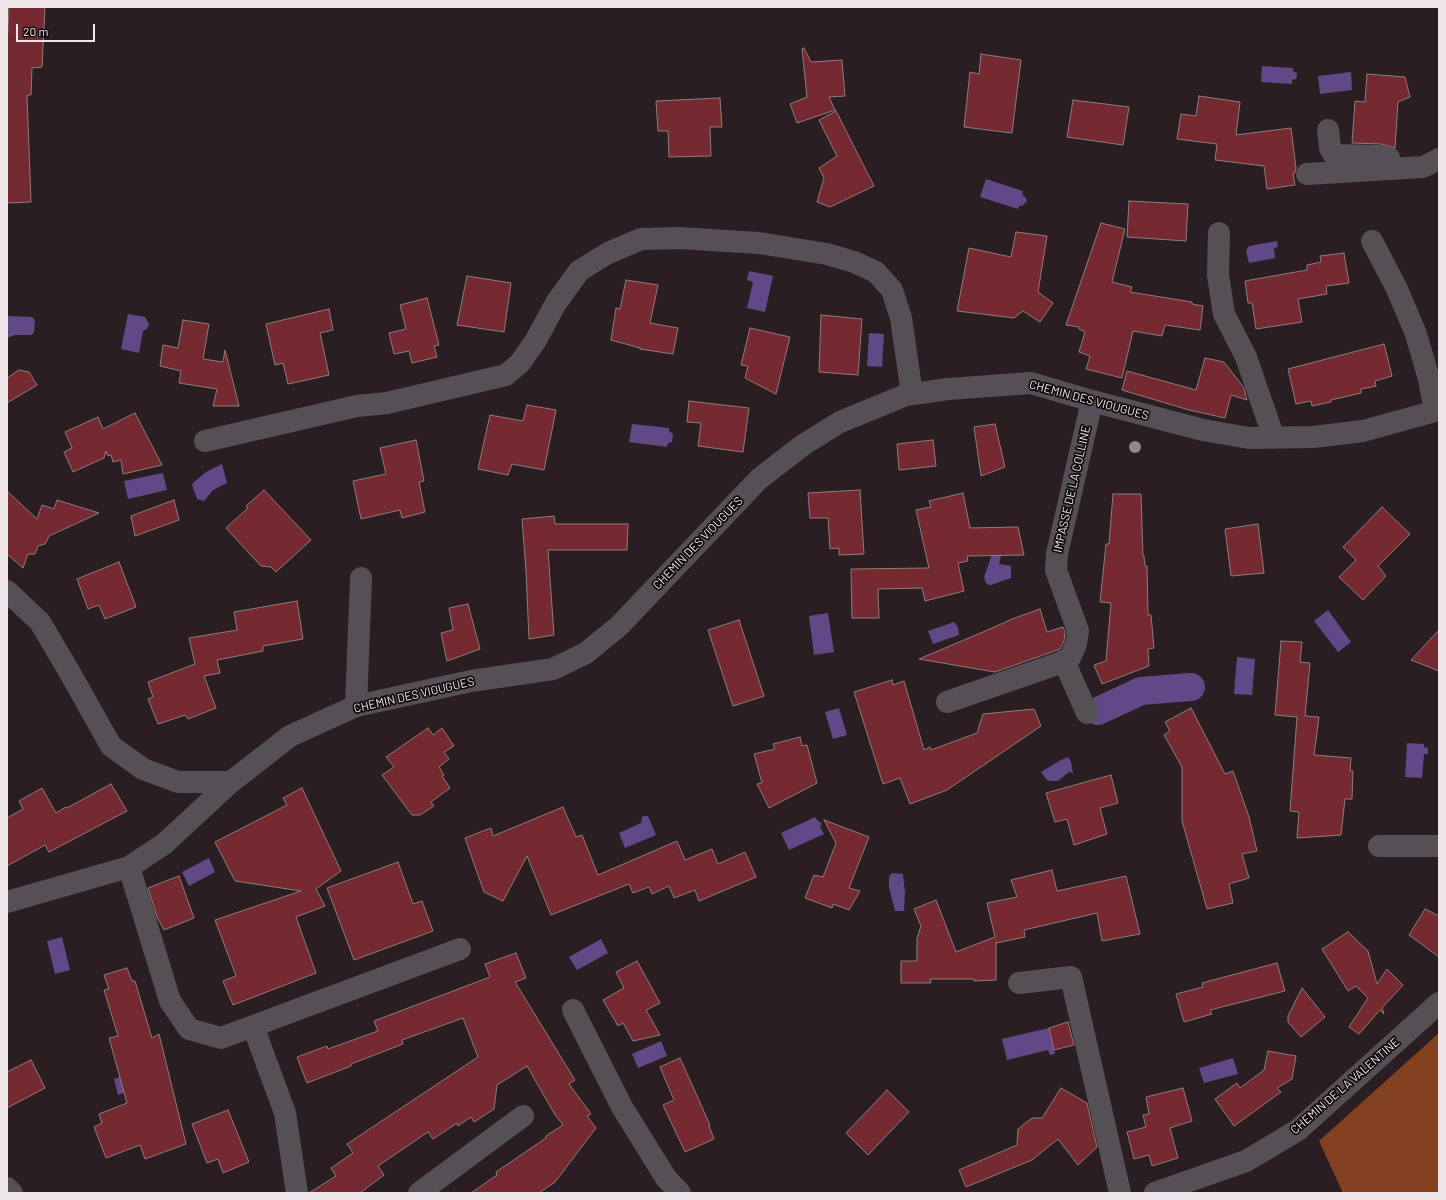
<!DOCTYPE html>
<html>
<head>
<meta charset="utf-8">
<style>
	body { margin:0 }
	#map { position:relative; width:1446px; height:1200px; overflow:hidden; background:#2b1e23; font-family:Barlow,sans-serif }
	canvas { display:block }
	.frame { position:absolute; inset:0; border:8px solid #efe6e9; pointer-events:none }
	.scale { position:absolute; left:16px; top:24px; width:79px; height:18px; box-sizing:border-box; border:2px solid #efe6e9; border-top:0; padding-left:5px; font-size:12px; line-height:14px; white-space:nowrap; color:#efe6e9; -webkit-text-stroke:3px #100a0c; paint-order:stroke }
</style>
</head>
<body>
<div id="map">
<canvas width="1446" height="1200"></canvas>
<div class="frame"></div>
<div class="scale">20 m</div>
</div>
<script>
const ctx = document.querySelector('canvas').getContext('2d');
ctx.lineJoin = 'round';
function fillPath(path, color) {
  ctx.fillStyle = color;
  ctx.fill(path, 'evenodd');
}
function toPath(rows) {
  const path = new Path2D();
  for (const r of rows) {
    path.moveTo(r[0], r[1]);
    for (let i = 2; i < r.length; i += 2) path.lineTo(r[i], r[i + 1]);
  }
  return path;
}
function stroke(path, color, width, dash) {
  ctx.strokeStyle = color;
  ctx.lineWidth = width;
  ctx.lineCap = dash ? 'butt' : 'round';
  ctx.setLineDash(dash || []);
  ctx.stroke(path);
}
function drawText(font, color, halo, rows, align = 'center') {
  ctx.font = font + ' Barlow,sans-serif';
  ctx.lineWidth = 3.5;
  ctx.setLineDash([]);
  ctx.textBaseline = 'middle';
  ctx.strokeStyle = halo;
  ctx.fillStyle = color;
  for (const [text, x, y, turn = 0] of rows) {
    ctx.save();
    ctx.translate(x, y);
    ctx.rotate((+turn || 0) * Math.PI / 180);
    ctx.textAlign = isNaN(turn) ? turn : align;
    if (halo) ctx.strokeText(text, 0, 0);
    ctx.fillText(text, 0, 0);
    ctx.restore();
  }
}
fillPath(toPath([
	[1439,1033,1439,1193,1343,1193,1319,1141]
]), '#844120');
fillPath(toPath([
	[1262,66,1293,68,1293,71,1297,73,1297,75,1296,79,1292,80,1292,84,1261,82],
	[1351,72,1352,90,1320,94,1318,76],
	[986,179,1023,191,1022,194,1025,197,1027,201,1022,206,1019,206,1018,209,980,197],
	[1277,241,1278,247,1274,248,1275,258,1249,263,1246,251,1249,246],
	[749,271,773,276,765,312,747,308,753,282,747,280],
	[128,314,145,317,149,324,147,329,143,331,139,353,121,349],
	[7,316,32,317,35,320,34,333,31,335,15,335,7,338],
	[869,333,884,334,882,367,867,366],
	[632,424,669,428,669,431,673,434,672,442,668,443,667,447,629,442],
	[222,464,227,483,213,490,204,501,197,499,192,485,194,482,206,472],
	[163,473,167,490,128,499,124,481],
	[992,554,1001,556,999,564,1011,566,1011,578,991,585,989,585,986,583,984,577],
	[1328,610,1351,642,1338,652,1314,621],
	[828,613,834,652,814,655,809,616],
	[954,622,958,627,959,635,933,644,928,631],
	[1237,657,1255,659,1252,695,1234,694],
	[839,708,847,735,833,739,825,712],
	[1407,743,1424,744,1424,747,1428,748,1428,754,1424,754,1422,778,1405,777],
	[1068,757,1071,762,1073,773,1069,772,1058,781,1050,781,1047,780,1041,772,1061,760],
	[644,816,648,816,656,835,625,848,619,833,641,823,642,817],
	[815,817,818,821,822,823,820,827,824,834,789,850,781,833],
	[209,858,215,872,189,886,182,872],
	[893,873,903,874,905,893,904,911,895,911,889,887,889,877,891,874],
	[62,937,70,970,55,974,47,941],
	[601,939,608,953,577,970,569,957],
	[1049,1028,1055,1054,1050,1055,1048,1050,1007,1060,1002,1039],
	[661,1041,667,1056,638,1068,632,1054],
	[1233,1058,1238,1074,1204,1083,1199,1068],
	[148,1067,153,1083,118,1095,114,1079]
]), '#614887');
stroke(toPath([
	[1098,711,1141,691,1191,687]
]), '#614887', 28);
const building = toPath([
	[9,7,45,7,42,67,32,68,31,95,27,95,31,202,7,203,7,46,9,7],
	[804,48,811,62,842,60,845,96,829,97,835,110,797,123,790,104,807,97,802,49,804,48],
	[981,54,1021,60,1012,133,964,127,970,72,979,74,981,54],
	[1367,74,1405,77,1410,97,1398,102,1395,148,1381,144,1352,143,1355,101,1365,102,1367,74],
	[1199,96,1240,102,1236,135,1291,128,1296,168,1295,173,1293,173,1295,185,1267,189,1264,166,1215,160,1217,144,1177,139,1181,114,1196,116,1199,96],
	[720,98,722,127,710,127,711,156,669,157,668,131,658,131,656,101,720,98],
	[1073,100,1129,107,1123,145,1067,137,1073,100],
	[836,111,874,186,830,207,817,202,824,178,819,168,837,156,819,120,836,111],
	[1129,201,1188,204,1186,241,1127,237,1129,201],
	[1101,223,1125,229,1112,282,1132,287,1130,292,1192,302,1192,304,1203,306,1200,330,1165,325,1162,336,1133,331,1122,378,1086,369,1090,356,1079,352,1085,332,1079,329,1079,327,1066,325,1101,223],
	[1016,232,1047,236,1038,292,1053,303,1040,322,1023,311,1014,318,957,311,969,248,1011,257,1016,232],
	[1344,253,1349,283,1326,286,1327,294,1298,299,1302,322,1256,329,1252,303,1248,303,1245,281,1307,270,1307,265,1321,262,1320,256,1344,253],
	[467,276,511,283,504,332,457,325,467,276],
	[626,280,658,285,650,323,678,328,673,354,640,349,640,348,611,340,616,308,620,309,626,280],
	[427,298,439,345,434,346,437,357,412,363,409,351,394,354,389,333,406,329,400,305,427,298],
	[329,309,333,330,320,333,329,375,288,384,283,363,275,365,266,324,329,309],
	[821,315,862,319,858,375,819,372,821,315],
	[183,320,209,324,203,359,223,362,225,350,239,406,213,406,217,389,179,383,181,371,160,366,163,345,178,348,183,320],
	[750,328,790,337,776,394,745,378,748,366,741,365,750,328],
	[1384,344,1392,376,1375,381,1376,386,1361,389,1361,393,1331,400,1331,402,1312,406,1311,401,1296,404,1288,369,1384,344],
	[1205,358,1224,362,1244,388,1247,400,1231,395,1225,418,1189,410,1122,390,1127,371,1196,390,1205,358],
	[19,370,29,372,37,385,7,403,7,378,19,370],
	[689,401,749,408,743,452,698,446,701,423,687,422,689,401],
	[527,405,556,410,544,470,512,464,508,475,478,469,490,415,523,421,527,405],
	[135,413,162,465,123,474,121,460,113,462,111,455,108,456,106,451,104,458,73,472,64,452,72,448,65,432,98,417,103,429,135,413],
	[995,424,1005,467,981,476,974,427,995,424],
	[416,440,424,481,419,482,425,512,402,518,400,510,361,519,353,481,386,474,380,448,416,440],
	[933,440,936,466,899,470,897,444,933,440],
	[264,490,311,540,276,572,271,567,261,566,226,528,248,508,246,506,264,490],
	[860,490,864,554,839,555,839,548,830,549,828,518,810,518,808,493,860,490],
	[7,491,37,519,42,505,54,509,57,500,99,513,49,536,45,544,38,546,35,554,28,554,23,568,7,554,7,491],
	[963,493,970,528,1018,527,1024,555,967,556,968,561,958,563,964,591,925,601,922,588,878,589,879,618,852,618,851,569,929,568,916,510,931,507,929,501,963,493],
	[1113,494,1141,494,1143,556,1144,556,1145,566,1147,566,1148,615,1151,615,1154,648,1148,649,1149,666,1102,684,1094,665,1106,661,1111,603,1100,602,1106,544,1109,544,1113,494],
	[174,500,179,520,135,536,131,516,174,500],
	[1382,507,1410,534,1378,566,1386,576,1363,600,1339,577,1356,560,1343,547,1382,507],
	[554,516,555,524,628,524,627,550,548,550,554,635,529,639,526,571,522,519,554,516],
	[1258,524,1264,573,1231,576,1225,529,1258,524],
	[119,562,136,607,105,619,99,605,88,609,77,579,119,562],
	[297,601,303,639,263,646,263,651,217,660,220,673,204,676,216,708,188,719,185,715,158,724,148,699,153,697,148,682,195,664,189,638,237,630,234,612,297,601],
	[468,604,480,649,447,661,441,633,453,630,449,608,468,604],
	[1040,609,1047,632,1063,627,1065,632,1064,641,1060,649,1052,652,995,672,919,659,990,629,1012,619,1040,609],
	[739,620,764,696,733,706,708,630,739,620],
	[1439,630,1439,671,1411,660,1439,630],
	[1281,641,1302,642,1300,662,1310,663,1305,716,1319,717,1314,755,1351,758,1350,771,1353,771,1352,799,1345,799,1341,835,1297,838,1299,812,1290,811,1297,717,1275,715,1281,641],
	[892,680,893,685,904,681,924,750,930,747,931,750,977,733,983,714,1034,709,1041,726,947,790,910,804,900,778,883,784,854,692,892,680],
	[1191,708,1225,774,1233,771,1249,817,1257,851,1242,854,1249,878,1229,884,1233,903,1207,909,1182,821,1182,767,1164,735,1170,731,1165,722,1191,708],
	[428,728,433,735,442,728,454,746,444,752,449,759,439,767,444,775,442,776,450,788,431,802,434,806,420,815,412,815,382,775,394,767,386,757,428,728],
	[800,737,802,746,807,745,817,783,769,808,757,784,762,783,754,754,775,749,773,744,800,737],
	[1111,775,1118,803,1100,808,1107,834,1074,845,1067,819,1055,822,1046,793,1111,775],
	[111,784,127,811,49,852,45,845,7,866,7,818,23,809,19,801,42,788,56,813,66,807,67,808,111,784],
	[302,788,341,871,316,889,325,906,296,917,316,973,233,1005,223,981,236,976,215,920,301,891,235,881,215,842,287,805,283,798,302,788],
	[563,807,576,837,582,835,598,875,677,841,685,860,712,849,718,864,745,852,756,877,699,901,695,890,674,898,669,886,652,894,649,887,633,893,629,884,551,915,527,856,503,901,484,892,465,838,491,828,493,836,563,807],
	[824,820,869,837,849,888,860,891,849,910,833,904,832,908,805,898,814,875,823,877,836,843,824,820],
	[398,862,413,904,422,901,433,931,354,960,327,888,398,862],
	[1052,870,1057,891,1126,876,1140,934,1102,941,1097,913,1024,930,1025,937,996,943,996,942,996,980,974,981,974,979,930,979,931,983,901,983,901,961,917,961,917,938,921,926,914,909,936,900,956,952,995,937,987,903,1017,897,1011,880,1052,870],
	[179,876,194,918,164,930,157,917,148,888,179,876],
	[1425,909,1439,916,1439,957,1409,935,1425,909],
	[1348,932,1368,951,1377,984,1387,969,1403,985,1382,1008,1384,1014,1380,1010,1359,1034,1349,1027,1368,998,1356,986,1348,991,1322,949,1348,932],
	[516,953,526,978,515,982,575,1080,569,1084,591,1114,587,1116,596,1128,555,1182,539,1193,471,1193,497,1175,496,1172,546,1138,546,1136,563,1125,554,1113,527,1066,497,1085,494,1109,474,1122,471,1117,458,1126,457,1123,433,1139,428,1132,378,1166,384,1175,360,1193,309,1193,336,1176,331,1168,353,1153,347,1144,478,1057,463,1018,402,1040,403,1044,351,1064,351,1066,307,1083,297,1057,327,1046,328,1049,378,1031,374,1021,490,977,485,964,516,953],
	[637,961,660,1003,646,1010,660,1035,633,1041,623,1023,618,1026,603,1000,624,988,616,972,637,961],
	[1277,963,1285,991,1210,1010,1212,1014,1184,1022,1176,994,1203,987,1202,983,1277,963],
	[127,968,132,981,135,981,152,1038,159,1034,186,1144,145,1159,140,1145,106,1158,94,1127,102,1123,99,1114,127,1103,109,1038,118,1036,104,990,109,989,104,975,127,968],
	[1302,988,1325,1017,1301,1037,1288,1022,1288,1016,1302,988],
	[1068,1022,1074,1045,1054,1050,1049,1028,1068,1022],
	[1268,1051,1296,1056,1292,1079,1277,1088,1281,1092,1234,1126,1215,1099,1237,1083,1240,1088,1264,1070,1268,1051],
	[680,1058,710,1125,709,1126,714,1139,685,1152,663,1105,674,1100,660,1067,680,1058],
	[31,1060,45,1088,7,1108,7,1072,31,1060],
	[1061,1088,1087,1103,1097,1147,1078,1165,1058,1139,1032,1160,966,1187,959,1170,1017,1145,1018,1129,1032,1118,1042,1118,1061,1088],
	[1183,1088,1192,1121,1170,1128,1178,1158,1152,1166,1149,1155,1134,1159,1127,1132,1146,1127,1143,1115,1149,1114,1146,1097,1183,1088],
	[887,1090,909,1112,868,1155,846,1133,887,1090],
	[228,1110,249,1162,223,1173,218,1159,207,1163,192,1124,228,1110]
]);
fillPath(building, '#742a30');
stroke(building, '#8e7c7c', 1);
stroke(toPath([
	[1328,130,1330,148,1334,155,1381,156,1389,158],
	[1307,174,1423,167,1439,159],
	[1219,233,1218,275,1224,314,1246,357,1274,438],
	[1372,241,1397,289,1416,334,1429,379,1435,411],
	[205,441,357,406,387,403,506,375,520,363,536,340,556,303,579,271,608,253,641,239,679,238,759,243,827,254,854,262,876,272,892,290,901,318,912,394],
	[7,591,40,622,70,673,111,746,143,769,178,782,231,782],
	[1064,661,1087,713],
	[947,702,1057,664,1070,658,1076,644,1078,631,1056,570,1057,554,1092,401],
	[356,706,361,578],
	[1379,846,1439,846],
	[129,867,170,1001,189,1029,221,1038,460,949],
	[7,902,129,867,164,844,231,782,290,736,356,706,471,681,553,669,586,653,619,626,759,479,803,445,840,422,906,395,948,389,1031,383,1092,401,1203,430,1249,438,1313,437,1363,431,1439,410],
	[1019,983,1071,977,1120,1193],
	[573,1010,622,1107,666,1178,680,1193],
	[253,1026,285,1113,297,1193],
	[7,1188,12,1193],
	[419,1193,523,1116],
	[1155,1193,1246,1161,1298,1130,1439,1003]
]), '#555055', 22);
ctx.fillStyle = '#988684';
for (const [x, y] of [
	[1135,447]
]) {
  ctx.beginPath();
  ctx.arc(x, y, 6, 0, 2 * Math.PI);
  ctx.fill();
}
drawText('12px', '#efe6e9', '#100a0c', [
	["CHEMIN DES VIOUGUES",1089,400,15],
	["IMPASSE DE LA COLLINE",1072,489,-77],
	["CHEMIN DES VIOUGUES",698,543,-46],
	["CHEMIN DES VIOUGUES",414,695,-13],
	["CHEMIN DE LA VALENTINE",1345,1086,-41]
]);
</script>
</body>
</html>
